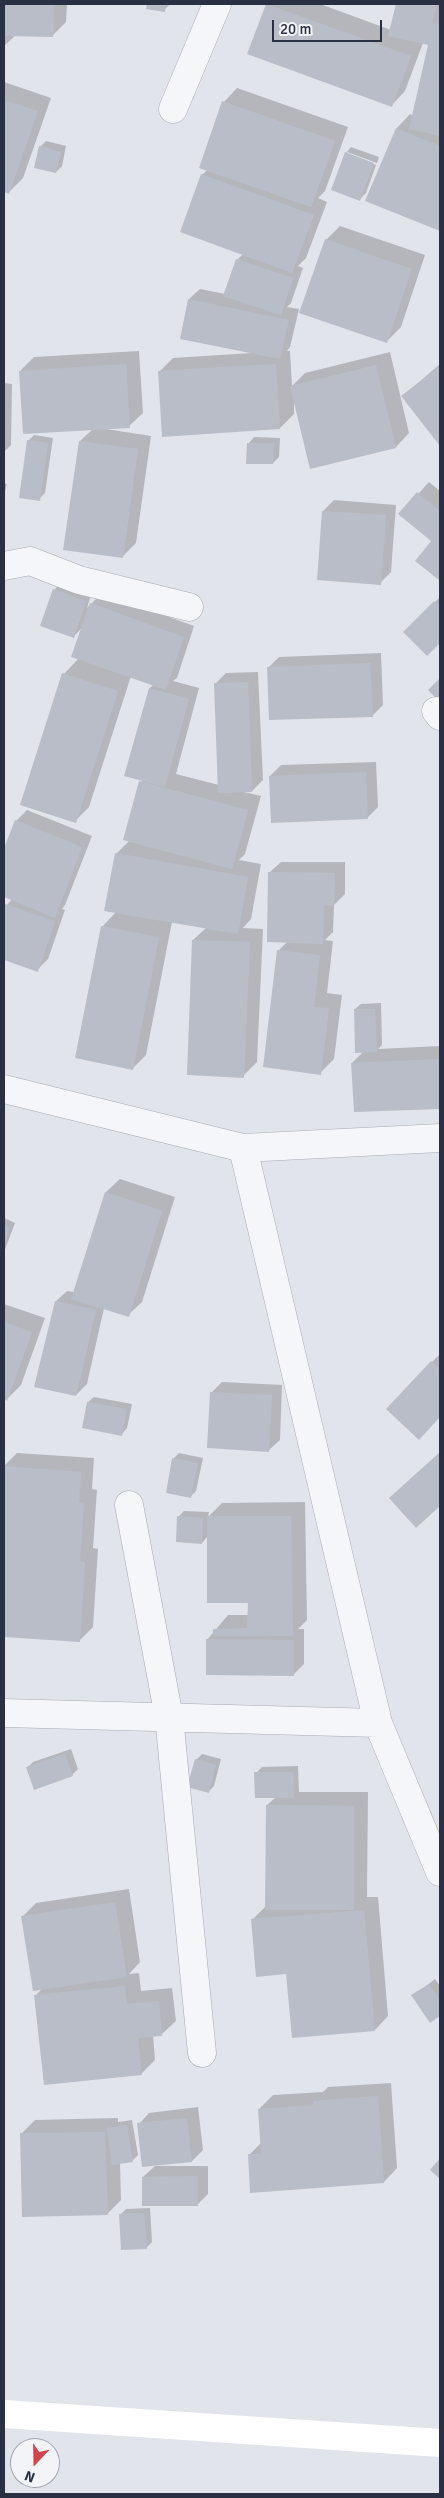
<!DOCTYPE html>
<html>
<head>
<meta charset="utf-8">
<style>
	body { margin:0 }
	#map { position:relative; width:444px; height:2498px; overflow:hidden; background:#e2e4eb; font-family:Signika,sans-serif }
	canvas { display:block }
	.frame { position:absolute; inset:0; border:5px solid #293043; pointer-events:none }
	.north { position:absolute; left:10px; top:2438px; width:50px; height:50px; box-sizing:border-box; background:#f2f4f8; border:1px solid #a2a6b0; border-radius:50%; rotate:201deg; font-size:14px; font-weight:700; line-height:20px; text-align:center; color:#293043 }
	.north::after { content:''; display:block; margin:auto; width:18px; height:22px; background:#d1454c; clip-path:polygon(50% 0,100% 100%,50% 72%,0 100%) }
	.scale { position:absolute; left:272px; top:20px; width:110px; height:22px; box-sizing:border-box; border:2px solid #293043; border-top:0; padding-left:6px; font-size:15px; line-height:18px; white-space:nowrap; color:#293043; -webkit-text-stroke:4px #f2f4f8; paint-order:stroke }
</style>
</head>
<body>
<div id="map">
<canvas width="444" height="2498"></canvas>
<div class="frame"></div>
<div class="north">N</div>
<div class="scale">20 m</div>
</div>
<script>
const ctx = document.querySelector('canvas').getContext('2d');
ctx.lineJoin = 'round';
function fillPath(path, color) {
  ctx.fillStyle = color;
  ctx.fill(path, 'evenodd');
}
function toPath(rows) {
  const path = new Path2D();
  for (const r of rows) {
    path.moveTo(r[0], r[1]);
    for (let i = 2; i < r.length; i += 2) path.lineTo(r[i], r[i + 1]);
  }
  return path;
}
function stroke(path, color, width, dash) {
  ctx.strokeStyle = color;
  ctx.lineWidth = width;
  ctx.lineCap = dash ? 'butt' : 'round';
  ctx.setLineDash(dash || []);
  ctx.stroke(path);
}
fillPath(toPath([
	[4,4,67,4,66,22,52,36,16,35,4,46],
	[148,4,170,4,164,10,148,8],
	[267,4,320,4,391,30,397,4,440,4,440,230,367,200,397,128,410,114,413,116,429,44,423,43,405,91,392,105,249,53],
	[4,82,51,98,23,178,9,192,4,190],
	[237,88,348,127,325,191,318,198,327,202,306,258,298,266,303,268,291,303,287,307,299,309,290,347,287,351,290,351,292,386,305,373,390,352,409,433,396,447,294,398,294,414,280,428,159,372,173,358,251,353,189,299,200,289,225,294,237,260,243,254,202,175,208,169,201,167,224,102],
	[46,141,66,146,62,166,56,172,40,147],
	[351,147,379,157,377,163,347,152,347,155,376,165,366,193,360,199,346,153],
	[340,226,425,255,401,327,387,341,326,240],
	[139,351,143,413,129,426,106,429,151,436,136,543,122,557,80,441,93,429,20,371,34,357],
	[440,364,440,444,403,396],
	[4,383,12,384,11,445,4,452],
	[34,435,53,438,45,493,39,499,28,441],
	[254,437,280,438,279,457,273,463,249,443],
	[429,482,440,491,439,579,417,560,433,541,400,514],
	[4,483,7,484,4,495],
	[334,500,396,505,391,572,380,583,323,511],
	[60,584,91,595,87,608,102,593,194,626,177,678,173,681,199,688,176,774,219,785,215,684,226,673,258,672,263,780,252,791,244,792,261,796,245,854,239,860,261,864,251,919,243,928,263,929,257,1062,243,1076,193,940,206,928,172,922,146,1055,132,1069,102,927,116,912,116,854,129,841,142,780,150,688,154,684,131,676,89,807,75,821,64,674,79,658,83,627,74,636,54,590],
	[440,597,440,642,427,655,405,632],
	[381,653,383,705,372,716,268,668,279,657],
	[376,762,378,807,367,818,270,776,281,765],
	[27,810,92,836,65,905,62,909,65,910,48,959,37,970,4,958,4,913,7,905,12,899,4,896,4,851,16,821],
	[281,862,345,862,345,894,334,905,333,932,325,940,333,941,327,993,342,995,334,1059,320,1073,279,950,287,942,270,872],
	[381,1003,382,1045,378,1049,440,1046,440,1107,355,1111,352,1063,364,1051,355,1009,361,1004],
	[120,1179,175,1197,142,1302,128,1315,104,1308,87,1384,76,1395,56,1301,67,1291,74,1292,106,1192],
	[4,1218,15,1223,4,1252],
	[4,1304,45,1318,21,1385,7,1399,4,1398],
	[440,1354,440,1416,419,1438,432,1362],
	[222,1382,282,1385,280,1440,269,1450,211,1393],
	[94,1397,132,1404,127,1428,122,1434,88,1402],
	[17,1453,94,1458,92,1489,97,1490,93,1548,98,1549,93,1627,79,1641,4,1635,4,1466],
	[179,1453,203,1458,196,1491,190,1497,173,1459],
	[440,1453,440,1504,416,1526,401,1488],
	[305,1502,307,1620,298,1629,304,1629,304,1664,294,1674,207,1640,228,1615,249,1615,249,1602,208,1536,202,1543,178,1517,184,1511,209,1512,208,1517,222,1503],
	[71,1749,78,1769,72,1775,27,1768,33,1762],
	[202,1754,221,1759,214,1786,209,1791,196,1760],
	[298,1766,299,1792,368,1792,367,1897,378,1897,388,2016,375,2030,287,1973,252,1920,266,1906,267,1805,276,1797,256,1773,262,1767],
	[129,1889,140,1962,129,1974,139,1973,141,1991,172,1988,176,2021,162,2034,153,2035,155,2060,141,2074,35,1996,43,1988,22,1917,36,1903],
	[435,1979,440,1986,440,2014,430,2021,413,1996],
	[391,2083,397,2168,384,2182,249,2155,262,2142,259,2109,273,2095,323,2092,328,2087],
	[198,2107,203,2150,192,2161,139,2124,149,2113],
	[118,2118,118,2122,132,2120,138,2155,132,2161,120,2163,121,2200,107,2214,21,2134,35,2120],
	[155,2166,208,2166,208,2194,197,2205,143,2177],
	[150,2208,152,2242,146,2248,120,2215,126,2209]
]), '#0003');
fillPath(toPath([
	[4,4,54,4,53,37,4,36],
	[147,4,166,4,165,12,146,9],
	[266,4,411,56,392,107,247,54],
	[396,4,437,4,432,23,440,25,440,136,409,129,428,45,388,36],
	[4,100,38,111,9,194,4,192],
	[222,101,335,141,311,207,199,168],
	[396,128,440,146,440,231,365,201],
	[39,146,61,152,56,173,34,168],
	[345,152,374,163,360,201,331,190],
	[201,174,314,215,292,273,180,232],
	[325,239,412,269,387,343,299,313],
	[236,259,293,278,281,315,223,296],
	[188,299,289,320,280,359,180,339],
	[126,364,130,428,23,434,19,371],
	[276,364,280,429,162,437,158,371],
	[376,365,396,448,310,469,290,386],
	[440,366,440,446,401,396],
	[27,440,48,443,40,501,19,498],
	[79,441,138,449,123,558,63,550],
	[247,443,274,443,273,464,246,464],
	[417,492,440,511,439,580,415,561,431,541,398,514],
	[322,511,386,515,381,585,317,580],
	[53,589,86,601,74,638,40,626],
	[434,601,440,608,440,643,427,656,403,632],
	[90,603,184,637,166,690,71,657],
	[370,663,373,717,269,720,267,667],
	[62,673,118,691,76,823,20,805],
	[440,678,440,702,428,690],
	[248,682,252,792,218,793,214,683],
	[149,688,189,699,165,787,124,776],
	[366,772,368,819,271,823,269,776],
	[139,781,248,810,232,869,123,840],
	[15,820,82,847,55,918,4,897,4,848],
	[115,853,248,877,238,934,104,911],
	[268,872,335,873,334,906,324,905,323,944,267,942],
	[5,904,55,921,38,972,4,960],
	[101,926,159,937,133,1070,75,1058],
	[192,940,250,942,244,1078,187,1075],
	[277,950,320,955,314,1007,329,1008,321,1075,263,1067],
	[354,1009,375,1009,377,1052,355,1053],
	[440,1059,440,1109,354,1112,351,1063],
	[105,1192,162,1211,129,1317,71,1299],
	[4,1226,10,1228,4,1245],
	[55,1301,96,1310,76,1396,34,1387],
	[4,1322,32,1332,7,1401,4,1399],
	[431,1361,440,1370,440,1417,419,1440,386,1409],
	[210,1392,272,1395,269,1452,207,1448],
	[87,1402,127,1409,122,1436,82,1428],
	[440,1452,440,1506,416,1528,389,1498],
	[172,1458,198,1463,191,1498,166,1493],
	[4,1466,81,1472,79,1502,84,1503,80,1562,85,1562,80,1642,4,1637],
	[177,1516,203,1518,202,1544,176,1542],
	[207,1516,291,1516,293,1636,213,1636,213,1629,247,1628,248,1603,207,1603],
	[206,1639,294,1640,294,1676,206,1675],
	[65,1754,73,1776,34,1790,26,1767],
	[195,1759,216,1765,209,1793,187,1787],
	[254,1772,293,1772,294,1798,255,1798],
	[266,1805,354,1806,354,1910,265,1910],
	[115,1902,127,1977,33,1991,21,1916],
	[364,1910,375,2031,292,2038,286,1974,256,1977,251,1919],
	[429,1984,440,2000,440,2016,430,2023,411,1995],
	[125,1986,127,2004,159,2001,162,2036,138,2038,142,2075,44,2085,34,1995],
	[378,2096,384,2183,250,2193,248,2154,261,2154,258,2109,313,2105,313,2101],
	[187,2118,192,2162,142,2167,137,2123],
	[127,2125,133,2162,112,2165,107,2128],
	[105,2132,108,2215,22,2217,20,2133],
	[440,2158,440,2179,430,2170],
	[198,2176,198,2206,142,2206,142,2177],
	[144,2213,147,2249,121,2250,119,2214]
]), '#b9bdc8');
const minor = toPath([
	[173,109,217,4],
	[4,566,30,561,79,580,189,607],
	[436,711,440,716],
	[4,1089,243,1148,440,1138],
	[243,1148,378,1723,440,1872],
	[129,1505,169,1717,202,2053],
	[4,1713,378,1723]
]);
stroke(minor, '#a7aab5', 29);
stroke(minor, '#f5f6f9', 28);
stroke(toPath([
	[4,2414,440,2443]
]), '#fff', 28);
</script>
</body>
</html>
